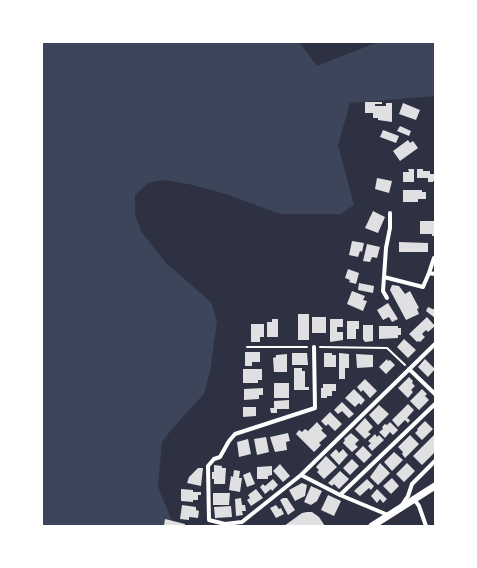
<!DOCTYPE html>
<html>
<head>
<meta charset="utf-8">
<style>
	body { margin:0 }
	#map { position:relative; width:477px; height:568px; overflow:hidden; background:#2d3142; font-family:Manrope,sans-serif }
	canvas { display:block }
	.frame { position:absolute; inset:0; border:43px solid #fff; pointer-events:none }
</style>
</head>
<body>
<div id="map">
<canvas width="477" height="568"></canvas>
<div class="frame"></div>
</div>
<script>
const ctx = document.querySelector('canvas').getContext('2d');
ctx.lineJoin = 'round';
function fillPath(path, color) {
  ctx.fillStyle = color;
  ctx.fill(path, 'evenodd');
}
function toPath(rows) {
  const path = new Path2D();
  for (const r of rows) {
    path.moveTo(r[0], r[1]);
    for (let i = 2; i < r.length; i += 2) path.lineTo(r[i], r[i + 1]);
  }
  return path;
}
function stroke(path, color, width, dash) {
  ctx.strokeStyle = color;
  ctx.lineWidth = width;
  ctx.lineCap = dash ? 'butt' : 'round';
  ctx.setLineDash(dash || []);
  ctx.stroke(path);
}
fillPath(toPath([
	[42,42,299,42,317,66,378,42,435,42,435,96,350,103,338,145,354,205,341,214,280,214,226,194,188,184,164,180,148,183,135,195,135,215,141,231,166,263,211,302,217,321,210,372,204,394,172,429,162,442,158,487,174,526,42,526]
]), '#3c4559');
fillPath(toPath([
	[365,102,382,102,382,104,375,104,375,106,386,106,386,103,392,103,392,122,378,120,378,118,373,118,373,113,365,113],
	[403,103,420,110,416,120,399,114],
	[400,126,411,131,409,136,397,131],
	[383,130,399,136,396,143,380,137],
	[408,140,410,143,413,141,418,148,400,161,393,151],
	[408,169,414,169,414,182,403,182,403,172,409,172],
	[417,169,423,169,423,171,430,171,430,174,435,174,435,181,433,181,433,182,428,182,428,178,417,178],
	[377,178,392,181,389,193,375,189],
	[403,190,422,190,422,192,426,192,426,199,418,199,418,202,403,202],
	[373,211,385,217,378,233,365,228],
	[420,221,435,221,435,236,432,236,432,234,420,234],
	[352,241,364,243,362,252,360,251,358,257,349,255],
	[399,242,428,243,428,252,399,252],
	[367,244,380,247,377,258,372,257,370,262,363,261],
	[348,269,359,273,356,284,349,282,350,280,345,278],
	[359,283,374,286,373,293,358,290],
	[392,285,399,286,405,294,410,291,419,308,417,309,419,314,406,320,390,290],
	[352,291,365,296,363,300,367,301,363,311,347,304],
	[388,303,398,319,392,322,389,317,383,320,377,310],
	[428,307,435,310,435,318,426,311],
	[298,314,309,314,309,340,298,340],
	[312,317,326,317,326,333,312,333],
	[427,317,435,326,428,332,426,330,422,334,425,337,420,342,418,341,417,342,409,334],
	[272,319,278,319,278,337,267,337,267,322,272,322],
	[330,319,343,319,343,327,337,327,337,332,343,332,343,340,330,342],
	[347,321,359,321,359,329,356,329,356,339,347,339],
	[251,324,264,324,264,337,260,337,260,342,251,342],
	[363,325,373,325,373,341,365,342,363,339],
	[379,326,398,326,398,328,401,328,401,335,398,335,398,338,379,339],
	[404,339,416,350,408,358,397,347],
	[245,352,260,352,260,362,252,362,252,366,245,366],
	[292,353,307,353,308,365,292,365],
	[324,353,332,353,332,355,336,355,336,367,324,367],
	[339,353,349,354,349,368,345,368,345,379,339,379],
	[287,354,287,372,274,372,273,358,276,357,276,355],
	[356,354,373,355,373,367,357,368],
	[387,359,388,361,390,360,395,365,386,374,379,367],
	[425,359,435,369,428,377,418,367],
	[294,368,302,368,302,371,305,371,305,387,309,387,309,390,294,390],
	[243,369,262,369,262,380,258,380,258,383,243,383],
	[409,377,413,381,412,383,415,386,411,390,413,392,408,398,398,388],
	[365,379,377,391,370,398,363,390,361,392,357,387],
	[274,383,289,383,289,398,274,398],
	[323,384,336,384,336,391,332,391,332,396,327,396,327,398,321,398,321,388,323,388],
	[263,388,263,395,259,395,259,399,244,400,244,389],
	[354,389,365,400,361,405,359,403,355,407,345,398],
	[422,389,427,394,425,396,429,400,419,410,410,401],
	[289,400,289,409,277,409,277,413,271,413,270,408,274,408,274,401],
	[342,402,354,414,349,418,342,411,338,414,334,410],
	[408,404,414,410,407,418,410,420,408,423,405,420,398,427,392,420],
	[379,405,389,414,378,425,369,415],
	[243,407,256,407,256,416,243,417],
	[330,412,342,424,335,431,328,424,326,426,321,421],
	[365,418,373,427,368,432,371,434,365,439,355,429],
	[425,421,433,429,422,440,415,433,418,430,417,429],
	[317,422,323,429,321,430,327,436,319,443,321,445,314,452,296,434,299,430,302,432,305,429,308,431],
	[390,422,398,430,393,435,390,432,385,438,379,432,383,429,382,427,385,424,387,425],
	[288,433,290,441,286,442,287,450,275,452,270,437],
	[351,433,359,440,355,444,358,447,352,452,343,443,345,440,344,439],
	[375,434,377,437,379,435,384,440,372,451,368,446,371,443,368,441],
	[435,434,435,452,422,465,413,456],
	[410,435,419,444,405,458,402,454,403,452,398,447],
	[266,437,269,452,257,455,254,439],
	[248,439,251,454,239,457,237,442],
	[363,446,372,455,364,463,355,454],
	[336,449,339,453,343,449,348,455,339,465,330,455],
	[394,452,403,460,392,471,384,462],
	[326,456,337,467,324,479,317,472,319,470,316,467],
	[352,459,359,466,350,475,343,468],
	[380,463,390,473,378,485,370,477],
	[407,463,415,471,404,482,396,474],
	[280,464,290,476,283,482,273,471],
	[214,465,222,466,222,468,226,468,225,484,214,484,214,479,212,479,212,472,214,472],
	[272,466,272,475,268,476,268,479,257,479,257,467],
	[198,468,203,468,201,486,187,483,189,477],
	[234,470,240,471,239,478,242,478,240,492,229,490,231,476,233,477],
	[340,471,349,479,339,489,334,484,332,486,328,483],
	[250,472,255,484,247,487,243,475],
	[392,478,399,486,391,494,383,486],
	[273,479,278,485,272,491,271,489,265,494,260,487,263,484,265,486],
	[367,479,374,486,371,490,369,488,360,496,354,491],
	[302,483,307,485,305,496,295,501,289,490],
	[311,486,322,491,317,501,311,505,304,502],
	[181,489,193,490,193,492,201,492,201,495,198,495,198,500,193,500,193,502,181,501],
	[256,489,263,498,251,506,247,500,250,498,248,495],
	[377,489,387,499,383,503,380,499,377,503,371,496],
	[213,493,230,493,229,505,213,505],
	[328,495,341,501,334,516,321,510],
	[241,498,242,505,245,505,246,511,242,511,243,515,236,516,235,499],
	[283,498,287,498,295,510,288,515,280,500],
	[182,505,196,507,196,510,199,511,198,518,189,517,189,520,180,519],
	[276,505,279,509,281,508,284,514,276,518,270,508],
	[231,506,232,517,215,518,214,507],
	[307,512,312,512,319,517,325,526,284,526,302,513],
	[165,519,185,524,185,526,164,526]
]), '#e0e0e3');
stroke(toPath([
	[247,347,307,347],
	[320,347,387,348,405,365]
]), '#fff', 2);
stroke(toPath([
	[390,213,390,228,386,248,384,277,423,287,429,273,435,274],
	[429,273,434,258],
	[384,277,383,291,387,298],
	[314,347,315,408,235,434,229,441,220,457,214,459,208,466,209,520,225,524,242,522,301,475,435,344],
	[409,369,435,394],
	[301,475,340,495,388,515],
	[340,495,435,404],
	[414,499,419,506,426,526],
	[402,505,408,496,412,484,435,461]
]), '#fff', 4);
stroke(toPath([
	[372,526,435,486]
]), '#fff', 7);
</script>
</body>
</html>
